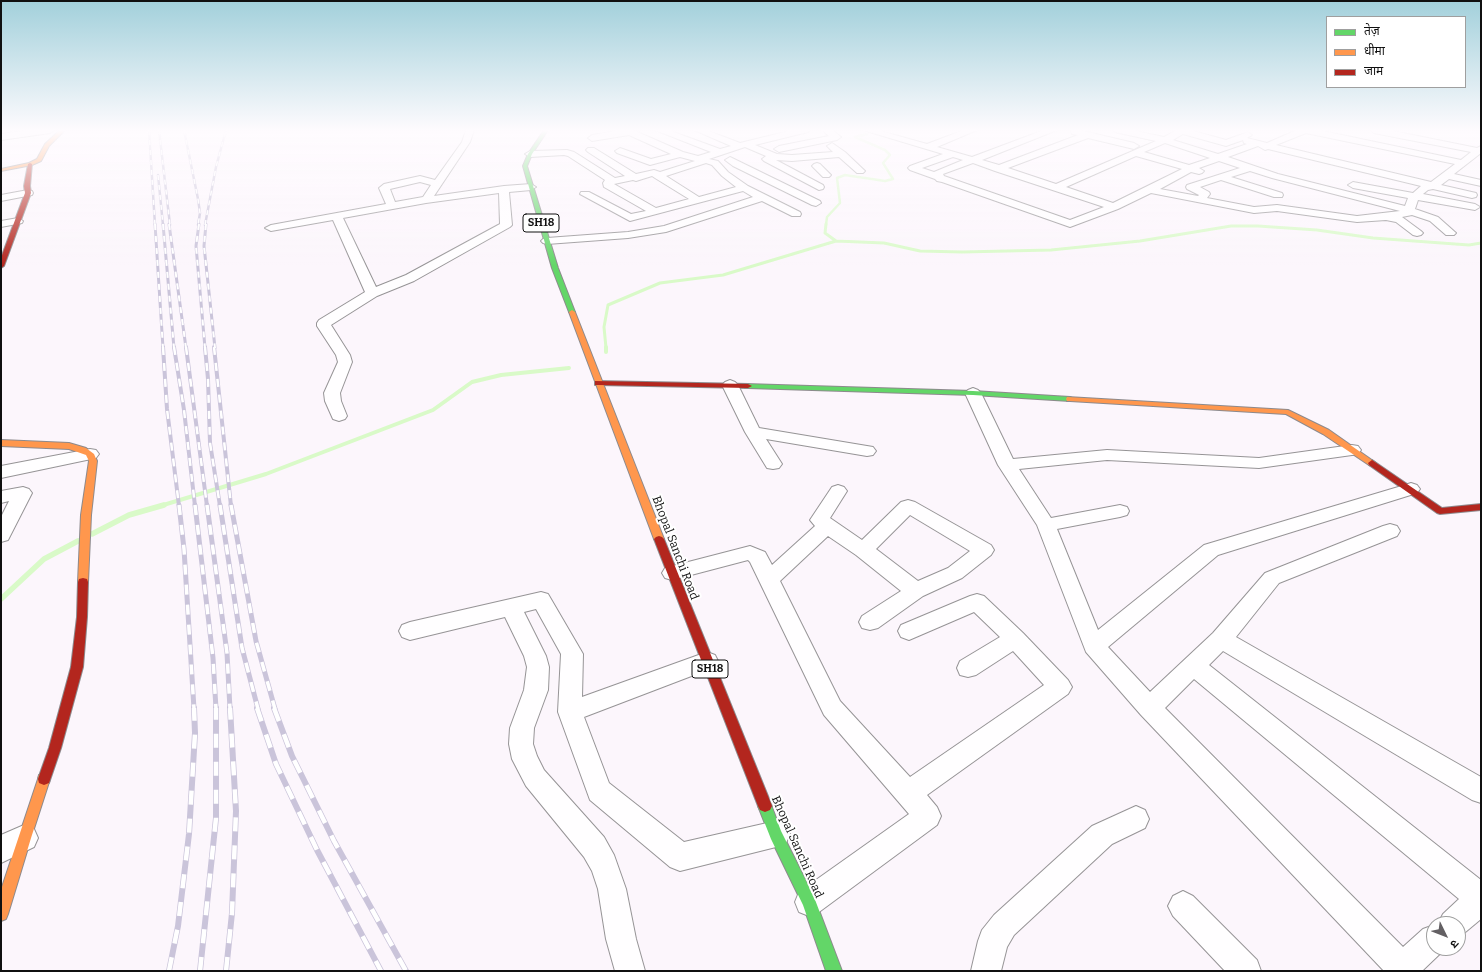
<!DOCTYPE html>
<html>
<head>
<meta charset="utf-8">
<style>
	body { margin:0 }
	#map { position:relative; width:1482px; height:972px; overflow:hidden; background:#fcf6fc; font-family:Bitter,"Noto Sans Devanagari",serif }
	canvas { display:block }
	.frame { position:absolute; inset:0; border:2px solid #101010; pointer-events:none }
	.legend { position:absolute; left:1326px; top:16px; width:140px; height:72px; box-sizing:border-box; background:#fff; border:1px solid #9f9f9f; margin:0; padding:5px 7px; list-style:none; font-size:12px; color:#101010 }
	.legend li { display:flex; align-items:center; gap:8px; height:20px }
	.legend b { width:20px; border:1px solid #9f9f9f }
	.north { position:absolute; left:1426px; top:916px; width:40px; height:40px; box-sizing:border-box; background:#fff; border:1px solid #9f9f9f; border-radius:50%; rotate:133deg; font-size:11px; font-weight:700; line-height:16px; text-align:center; color:#101010 }
	.north::after { content:''; display:block; margin:auto; width:14px; height:18px; background:#636063; clip-path:polygon(50% 0,100% 100%,50% 72%,0 100%) }
</style>
</head>
<body>
<div id="map">
<canvas width="1482" height="972"></canvas>
<div class="frame"></div>
<ul class="legend">
<li><b style="height:5px;background:#63d668"></b>तेज़</li>
<li><b style="height:5px;background:#ff974d"></b>धीमा</li>
<li><b style="height:5px;background:#b3261e"></b>जाम</li>
</ul>
<div class="north">उ</div>
</div>
<script>
const ctx = document.querySelector('canvas').getContext('2d');
ctx.lineJoin = 'round';
function toPath(rows) {
  const path = new Path2D();
  for (const r of rows) {
    path.moveTo(r[0], r[1]);
    for (let i = 2; i < r.length; i += 2) path.lineTo(r[i], r[i + 1]);
  }
  return path;
}
function stroke(path, color, width, dash) {
  ctx.strokeStyle = color;
  ctx.lineWidth = width;
  ctx.lineCap = dash ? 'butt' : 'round';
  ctx.setLineDash(dash || []);
  ctx.stroke(path);
}
function fillPath(path, color) {
  ctx.fillStyle = color;
  ctx.fill(path, 'evenodd');
}
function drawText(font, color, halo, rows, align = 'center') {
  ctx.font = font + ' Bitter,serif';
  ctx.lineWidth = 4;
  ctx.setLineDash([]);
  ctx.textBaseline = 'middle';
  ctx.strokeStyle = halo;
  ctx.fillStyle = color;
  for (const [text, x, y, turn = 0] of rows) {
    ctx.save();
    ctx.translate(x, y);
    ctx.rotate((+turn || 0) * Math.PI / 180);
    ctx.textAlign = isNaN(turn) ? turn : align;
    if (halo) ctx.strokeText(text, 0, 0);
    ctx.fillText(text, 0, 0);
    ctx.restore();
  }
}
stroke(toPath([
	[826,225,827,217,840,203,837,178,845,175,885,181,893,179,883,163,890,155,885,150,855,137,867,134]
]), '#d9fac8', 2.5);
stroke(toPath([
	[826,224,825,233,836,241],
	[606,348,604,327,608,305,660,283,723,275,836,241,884,243,920,251,962,252,1051,250,1140,241,1231,226,1258,226,1317,230,1373,238,1469,245,1481,243]
]), '#d9fac8', 3);
stroke(toPath([
	[606,347,606,352],
	[160,506,266,474,433,410,472,382,501,375,569,368]
]), '#d9fac8', 4);
stroke(toPath([
	[92,534,129,515,164,505],
	[1,599,44,559,78,541]
]), '#d9fac8', 5.5);
const street = toPath([
	[30,130,54,130,50,133,1,140,1,134,30,130],
	[466,130,474,130,470,142,434,196,504,186,531,184,536,187,531,190,509,192,512,225,510,227,414,281,377,296,331,325,350,355,352,362,340,393,341,401,347,416,345,419,339,421,333,419,325,401,324,393,338,362,336,355,317,326,317,323,319,320,365,292,333,220,271,231,265,228,271,225,386,204,379,188,384,184,420,176,435,180,462,142,466,130],
	[420,182,431,185,423,197,395,202,390,189,420,182],
	[499,193,500,224,406,275,376,287,343,218,426,203,499,193],
	[622,130,633,130,683,152,698,156,711,152,655,130,668,130,720,149,731,146,694,130,706,130,740,143,793,130,809,130,808,132,755,145,777,154,792,155,833,152,827,146,832,143,845,152,865,171,863,173,857,173,839,157,792,161,776,160,823,185,824,187,823,189,819,190,764,161,762,159,766,156,745,147,709,159,718,161,728,172,748,186,800,212,801,214,800,216,792,216,762,201,666,232,628,238,547,244,543,243,541,241,543,239,547,238,628,232,664,226,753,197,743,191,630,221,580,194,581,192,589,192,631,214,646,211,604,187,603,183,605,180,568,156,564,155,530,157,525,154,530,151,567,150,574,152,615,178,625,176,588,152,586,150,588,148,594,148,636,174,654,170,660,172,695,161,680,157,650,165,617,153,615,151,620,148,651,159,671,154,629,135,592,141,588,138,592,135,622,130],
	[706,163,712,165,722,176,736,187,699,197,666,176,706,163],
	[652,176,655,178,689,199,656,208,614,184,633,180,636,181,652,176],
	[822,130,832,130,841,137,837,140,779,152,774,149,779,146,829,136,822,130],
	[863,130,877,130,927,144,964,130,977,130,937,147,972,157,1044,130,1057,130,982,160,999,165,1078,135,1072,134,1071,132,1072,130,1079,130,1134,143,1139,146,1134,149,1088,138,1008,168,1056,184,1156,141,1115,132,1114,130,1131,130,1164,137,1177,130,1190,130,1226,140,1248,132,1252,135,1247,138,1267,143,1297,130,1318,130,1461,160,1471,152,1374,133,1370,130,1388,130,1477,148,1481,146,1481,153,1454,174,1481,180,1481,186,1449,179,1441,185,1476,193,1477,195,1476,197,1472,198,1433,189,1428,190,1423,194,1475,204,1480,207,1475,210,1418,200,1415,209,1438,217,1456,233,1454,235,1446,235,1430,221,1412,215,1402,217,1421,231,1423,233,1421,235,1417,236,1413,235,1396,222,1386,220,1357,222,1277,211,1254,213,1151,193,1118,209,1070,227,942,182,937,181,935,179,910,170,908,168,910,166,943,154,863,130],
	[1306,133,1455,164,1431,182,1276,145,1306,133],
	[1183,134,1226,146,1243,140,1244,143,1247,144,1218,154,1173,140,1183,134],
	[1165,143,1210,158,1189,165,1144,152,1165,143],
	[1258,146,1265,150,1268,149,1421,186,1413,193,1353,182,1348,185,1353,188,1408,198,1405,206,1278,174,1228,157,1258,146],
	[1136,156,1182,169,1113,203,1066,187,1136,156],
	[953,157,963,160,934,172,922,168,953,157],
	[1219,161,1240,168,1187,185,1186,187,1187,189,1199,195,1198,196,1160,189,1191,172,1199,174,1202,173,1204,171,1199,168,1219,161],
	[973,163,995,171,1104,207,1070,220,944,176,943,174,973,163],
	[1250,171,1272,178,1400,211,1357,216,1277,205,1254,207,1207,198,1210,194,1209,192,1200,187,1221,180,1274,197,1282,197,1283,195,1282,193,1231,177,1250,171],
	[730,157,820,201,821,203,816,206,812,205,733,166,725,160,730,157],
	[817,163,820,164,831,175,829,177,823,177,812,166,814,164,817,163],
	[28,190,32,191,33,193,32,195,1,201,1,195,28,190],
	[18,218,23,221,22,223,1,227,1,221,18,218],
	[730,380,735,382,738,385,759,428,873,447,876,451,873,455,867,456,766,439,782,464,779,468,773,469,767,468,745,432,722,385,725,382,730,380],
	[973,388,978,390,981,393,1013,459,1107,450,1259,458,1352,445,1358,446,1361,450,1358,454,1352,455,1259,468,1107,460,1019,469,1051,518,1120,505,1127,507,1129,511,1127,515,1120,517,1057,529,1098,630,1204,545,1405,485,1411,483,1417,485,1420,489,1417,493,1218,555,1108,647,1150,692,1213,633,1265,573,1383,526,1390,524,1397,526,1400,531,1397,536,1279,583,1236,637,1481,777,1481,803,1472,800,1223,651,1209,665,1481,880,1481,919,1463,934,1458,937,1458,924,1438,924,1443,914,1459,899,1194,679,1165,708,1403,947,1423,929,1434,925,1434,948,1446,948,1422,971,1384,971,1141,715,1086,652,1037,525,998,465,965,393,968,390,973,388],
	[90,449,96,450,99,454,96,458,1,478,1,466,90,449],
	[838,485,844,487,847,491,830,518,862,540,901,502,908,500,915,502,991,545,994,550,991,555,962,578,923,596,878,628,870,630,862,628,859,622,862,616,901,591,856,555,828,536,780,581,840,701,910,777,1044,685,1013,651,976,675,968,677,960,675,957,668,960,661,1000,637,974,612,909,640,901,637,898,631,901,625,970,596,977,594,984,596,1023,633,1068,680,1072,687,1068,694,927,795,937,807,941,816,937,825,819,912,809,916,799,912,795,902,799,892,909,814,824,715,750,562,748,560,672,580,665,578,662,573,665,568,750,546,765,552,772,565,815,526,810,520,832,487,838,485],
	[910,515,970,551,948,568,918,581,876,549,910,515],
	[23,487,29,489,32,493,8,540,1,542,1,517,9,501,1,503,1,491,23,487],
	[541,592,548,594,583,654,582,697,707,652,715,655,718,661,715,667,584,717,609,783,684,842,776,821,786,825,790,834,786,843,776,847,680,871,670,867,590,800,558,712,561,654,536,609,524,612,546,656,549,667,548,690,534,728,533,744,537,756,544,770,604,837,614,855,626,889,636,939,645,971,615,971,606,939,598,889,592,871,584,857,526,786,512,759,509,744,510,728,524,690,527,667,524,656,505,617,410,640,402,637,399,631,402,625,410,622,541,592],
	[1136,806,1145,810,1149,819,1145,828,1112,844,1014,935,1007,947,1001,971,971,971,978,941,982,930,994,915,1092,826,1136,806],
	[24,825,34,829,38,838,34,847,1,863,1,835,24,825],
	[1183,891,1193,896,1257,960,1261,971,1225,971,1173,916,1168,906,1173,896,1183,891]
]);
const fast = toPath([
	[544,130,548,130,532,154,527,166,558,268,575,312,572,314,569,312,552,268,523,166,528,154,544,130],
	[745,384,973,391,1070,397,1074,399,1070,401,973,395,748,388,745,388,745,384],
	[765,800,770,802,781,831,814,897,842,971,826,971,803,905,771,839,758,806,760,802,765,800]
]);
const slow = toPath([
	[60,130,65,130,49,146,41,161,32,165,1,171,1,169,29,163,37,159,45,144,60,130],
	[572,310,575,312,664,539,662,541,659,542,656,541,654,539,569,312,572,310],
	[1067,397,1288,410,1329,430,1376,463,1372,466,1369,465,1323,434,1286,414,1070,401,1067,401,1066,399,1067,397],
	[1,440,69,443,86,448,94,454,97,461,91,515,88,582,87,585,83,586,79,585,78,582,81,515,89,461,86,455,69,449,1,446,1,440],
	[44,773,49,775,50,779,31,838,8,914,6,919,1,921,1,890,38,779,39,775,44,773]
]);
const jam = toPath([
	[30,163,32,164,30,186,31,193,4,266,1,268,1,258,25,193,24,186,28,164,30,163],
	[595,381,748,384,752,386,748,388,598,385,595,385,595,381],
	[1372,460,1442,508,1481,504,1481,510,1440,514,1437,513,1369,465,1368,463,1372,460],
	[659,536,662,537,664,539,772,806,770,810,765,812,760,810,758,806,654,539,656,537,659,536],
	[83,578,87,579,88,582,87,617,83,667,61,748,49,783,44,785,39,783,38,779,49,748,71,667,77,617,78,582,79,579,83,578]
]);
stroke(street, '#969496', 2);
stroke(fast, '#8d8a8d', 2);
stroke(slow, '#8d8a8d', 2);
stroke(jam, '#8d8a8d', 2);
fillPath(street, '#fffeff');
fillPath(fast, '#63d668');
fillPath(slow, '#ff974d');
fillPath(jam, '#b3261e');
const railFar4 = toPath([
	[149,130,155,225],
	[159,130,170,225],
	[184,130,198,199,200,213,198,225],
	[158,175,163,225],
	[205,225,216,167,226,130]
]);
const railFar3 = toPath([
	[155,224,163,348],
	[163,224,174,348],
	[169,224,186,348],
	[199,224,196,246,205,348],
	[206,224,204,246,215,348]
]);
const railFar2 = toPath([
	[163,347,167,409,179,506],
	[174,347,184,410,195,506],
	[186,347,207,506],
	[205,347,208,379,210,443,220,506],
	[214,347,231,506]
]);
const railFar1 = toPath([
	[179,505,184,549,194,709],
	[195,505,213,658,216,709],
	[207,505,227,653,230,709],
	[220,505,242,648,258,709],
	[231,505,256,641,275,709]
]);
const rail = toPath([
	[257,708,276,764,317,850,381,971],
	[274,708,292,756,334,841,406,971],
	[169,971,178,926,189,834,195,733,194,708],
	[200,971,216,818,216,708],
	[226,971,232,913,236,811,230,708]
]);
stroke(railFar4, '#cac4da', 2.5);
stroke(railFar3, '#cac4da', 3);
stroke(railFar2, '#cac4da', 4);
stroke(railFar1, '#cac4da', 5);
stroke(rail, '#cac4da', 6);
stroke(railFar4, '#fff', 1.5, [5]);
stroke(railFar3, '#fff', 2, [6]);
stroke(railFar2, '#fff', 2.5, [8]);
stroke(railFar1, '#fff', 3.5, [10]);
stroke(rail, '#fff', 4.5, [14]);
const sky = ctx.createLinearGradient(0, 0, 0, 266);
sky.addColorStop(0, '#a2d0db');
sky.addColorStop(0.49, '#fefbfe');
sky.addColorStop(1, '#fefbfe00');
ctx.fillStyle = sky;
ctx.fillRect(0, 0, 1482, 266);
for (const [x, y, w] of [
	[541,223,36],
	[710,669,36]
]) {
  const box = new Path2D();
  box.roundRect(x - w / 2, y - 9, w, 18, 3);
  ctx.fillStyle = '#fff';
  ctx.fill(box);
  stroke(box, '#101010', 1);
}
drawText('bold 11px', '#101010', null, [
	["SH18",541,223],
	["SH18",710,669]
]);
drawText('12px', '#101010', '#fff', [
	["Bhopal Sanchi Road",675,548,69],
	["Bhopal Sanchi Road",797,847,66]
]);
</script>
</body>
</html>
